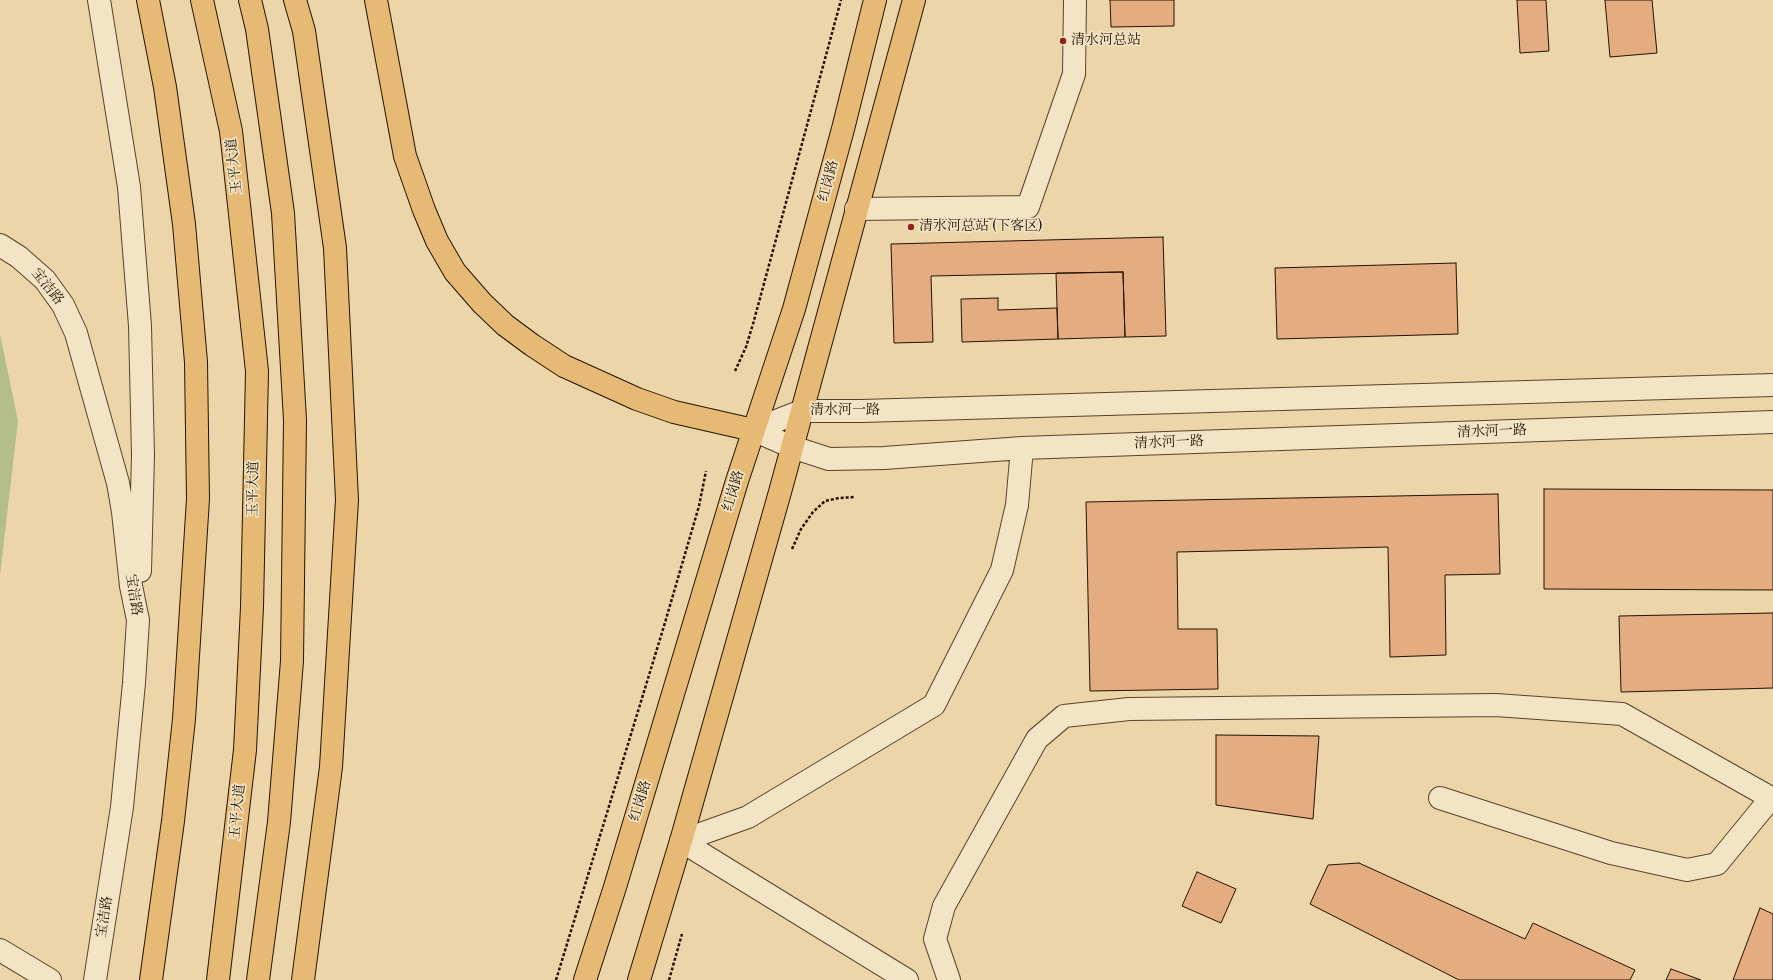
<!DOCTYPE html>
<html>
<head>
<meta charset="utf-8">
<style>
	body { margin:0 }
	canvas { display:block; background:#ecd5a8 }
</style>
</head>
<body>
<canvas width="1773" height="980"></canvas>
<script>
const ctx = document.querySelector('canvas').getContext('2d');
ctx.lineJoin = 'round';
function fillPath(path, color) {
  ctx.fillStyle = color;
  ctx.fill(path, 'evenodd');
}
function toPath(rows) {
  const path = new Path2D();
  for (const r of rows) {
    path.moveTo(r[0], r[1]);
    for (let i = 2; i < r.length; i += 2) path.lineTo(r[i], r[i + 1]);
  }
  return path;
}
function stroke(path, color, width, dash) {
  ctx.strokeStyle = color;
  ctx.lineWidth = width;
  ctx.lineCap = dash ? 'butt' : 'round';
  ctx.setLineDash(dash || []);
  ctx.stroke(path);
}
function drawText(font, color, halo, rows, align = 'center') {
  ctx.font = font + ' "Libre Bodoni","Noto Serif SC",serif';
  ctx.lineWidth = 3.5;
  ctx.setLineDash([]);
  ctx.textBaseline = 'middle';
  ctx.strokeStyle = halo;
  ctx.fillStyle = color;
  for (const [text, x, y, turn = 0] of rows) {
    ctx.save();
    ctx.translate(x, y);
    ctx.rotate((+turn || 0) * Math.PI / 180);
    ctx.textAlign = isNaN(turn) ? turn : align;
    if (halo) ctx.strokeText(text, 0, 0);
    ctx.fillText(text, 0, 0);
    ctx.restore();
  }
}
fillPath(toPath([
	[0,334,18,421,0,575]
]), '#b4be8a');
const building = toPath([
	[1110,0,1174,0,1174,26,1111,27,1110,0],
	[1517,0,1546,0,1549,51,1520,53,1517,0],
	[1605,0,1652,0,1657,53,1610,57,1605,0],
	[1163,237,1166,336,1125,337,1123,272,931,276,933,342,894,343,891,244,1163,237],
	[1456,263,1458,334,1277,339,1275,268,1456,263],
	[1123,272,1125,337,1058,339,1056,273,1123,272],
	[998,298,998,310,1057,308,1058,339,962,342,961,299,998,298],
	[1544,489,1773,490,1773,590,1544,589,1544,489],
	[1498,494,1500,574,1445,575,1446,655,1390,657,1388,547,1177,552,1178,629,1217,629,1218,689,1090,691,1086,502,1498,494],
	[1773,613,1773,688,1621,692,1619,616,1773,613],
	[1216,735,1319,736,1313,819,1216,805,1216,735],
	[1359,863,1525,939,1533,923,1635,970,1630,980,1459,980,1310,904,1328,865,1359,863],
	[1197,872,1236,889,1221,923,1182,906,1197,872],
	[1760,908,1773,914,1773,980,1733,980,1760,908],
	[1671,969,1701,980,1666,980,1671,969]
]);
fillPath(building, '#e3ac81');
stroke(building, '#251200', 1);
const minor = toPath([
	[99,0,129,187,140,326,143,455,140,571],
	[856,209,1028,207,1074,74,1075,0],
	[0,245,19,257,45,280,63,305,76,333,118,483,123,512,131,586,138,620,134,683,122,807,95,980],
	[753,430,792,447,829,459,884,458,1022,448,1773,422],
	[753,430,802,411,861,411,1773,385],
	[1440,798,1611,853,1687,870,1717,864,1771,798],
	[681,841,748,817,934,705,1002,570,1017,505,1022,448],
	[681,841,907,980],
	[0,950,50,980],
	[949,980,935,939,944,906,1037,739,1064,716,1129,709,1496,705,1622,714,1773,799]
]);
const major = toPath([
	[585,980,615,887,737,481,794,309,843,129,875,0],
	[639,980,681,841,780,492,914,0]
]);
const highway = toPath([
	[148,0,165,87,184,224,196,362,198,499,184,719,173,821,151,980],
	[202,0,231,131,257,371,252,607,245,750,218,980],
	[250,0,257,29,283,213,295,420,292,661,279,822,258,980],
	[295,0,304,31,335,248,347,500,331,767,303,980],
	[376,0,405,156,424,210,437,241,455,272,482,303,505,325,532,345,564,366,637,399,674,412,753,430]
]);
stroke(minor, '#57432a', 24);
stroke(major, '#251200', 24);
stroke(highway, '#251200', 24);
stroke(toPath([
	[735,371,746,347,753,324,841,0],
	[792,549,801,529,813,512,825,501,839,498,855,497],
	[556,980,664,626,699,506,706,471],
	[669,980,682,934]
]), '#251200', 2.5, [3, 2]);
stroke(minor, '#f3e4c6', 22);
stroke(major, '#e6ba74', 22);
stroke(highway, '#e6ba74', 22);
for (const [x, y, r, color] of [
	[1063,41,4,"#8f2418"],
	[911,227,4,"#8f2418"]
]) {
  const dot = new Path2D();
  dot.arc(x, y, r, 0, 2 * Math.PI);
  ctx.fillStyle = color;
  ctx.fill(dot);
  stroke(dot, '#f3e4c6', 1.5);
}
drawText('14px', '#251200', '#f3e4c6', [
	["清水河总站",1071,41],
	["清水河总站 (下客区)",919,227]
], 'left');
drawText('14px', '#251200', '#f3e4c6', [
	["玉平大道",235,166,-96],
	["红岗路",829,181,-75],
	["宝洁路",47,287,51],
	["清水河一路",845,411],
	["清水河一路",1492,432,-2],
	["清水河一路",1169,443,-2],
	["玉平大道",254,489,-89],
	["红岗路",734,491,-73],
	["宝洁路",133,595,81],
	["红岗路",641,801,-73],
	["玉平大道",238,812,-84],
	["宝洁路",105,917,-81]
]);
</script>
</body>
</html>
